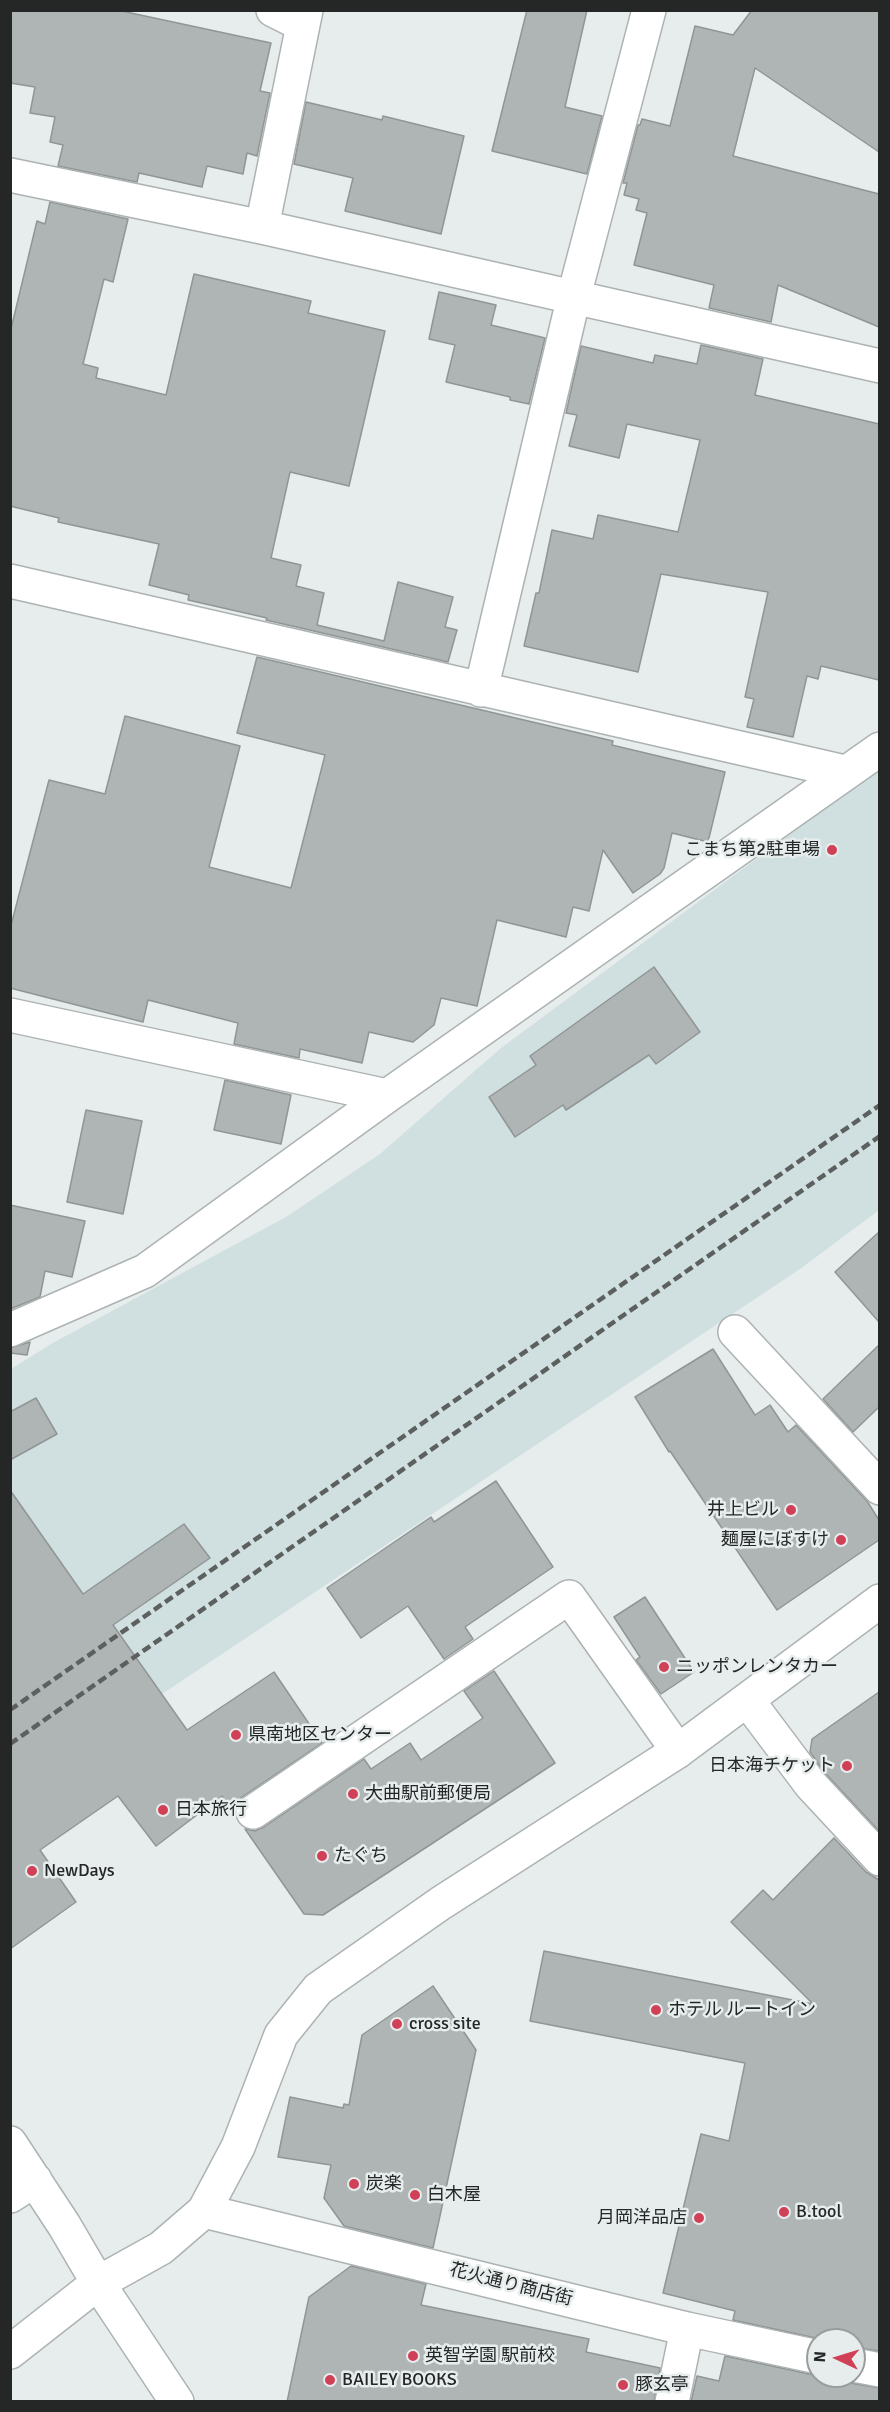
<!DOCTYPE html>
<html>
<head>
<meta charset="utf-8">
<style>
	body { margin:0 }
	#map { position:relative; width:890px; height:2412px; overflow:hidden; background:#e6edec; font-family:Signika,sans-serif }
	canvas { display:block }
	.frame { position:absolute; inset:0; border:12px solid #242726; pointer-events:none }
	.north { position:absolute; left:806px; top:2328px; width:60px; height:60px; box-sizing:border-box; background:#e6edec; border:2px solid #989e9d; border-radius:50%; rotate:274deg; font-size:16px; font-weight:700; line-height:24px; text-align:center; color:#242726 }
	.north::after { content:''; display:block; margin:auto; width:21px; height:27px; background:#d04056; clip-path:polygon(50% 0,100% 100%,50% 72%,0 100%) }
</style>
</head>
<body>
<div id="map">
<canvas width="890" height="2412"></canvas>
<div class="frame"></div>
<div class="north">N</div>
</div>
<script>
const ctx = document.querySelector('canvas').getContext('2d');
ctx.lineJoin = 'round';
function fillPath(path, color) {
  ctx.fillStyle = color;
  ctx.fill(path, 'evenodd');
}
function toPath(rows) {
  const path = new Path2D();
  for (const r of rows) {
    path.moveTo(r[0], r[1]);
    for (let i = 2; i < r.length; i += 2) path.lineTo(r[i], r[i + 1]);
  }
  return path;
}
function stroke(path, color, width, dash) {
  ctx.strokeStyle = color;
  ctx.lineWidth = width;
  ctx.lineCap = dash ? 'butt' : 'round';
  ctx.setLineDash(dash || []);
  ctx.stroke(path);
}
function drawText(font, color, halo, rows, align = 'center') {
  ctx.font = font + ' Signika,"Noto Sans JP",sans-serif';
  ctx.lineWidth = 5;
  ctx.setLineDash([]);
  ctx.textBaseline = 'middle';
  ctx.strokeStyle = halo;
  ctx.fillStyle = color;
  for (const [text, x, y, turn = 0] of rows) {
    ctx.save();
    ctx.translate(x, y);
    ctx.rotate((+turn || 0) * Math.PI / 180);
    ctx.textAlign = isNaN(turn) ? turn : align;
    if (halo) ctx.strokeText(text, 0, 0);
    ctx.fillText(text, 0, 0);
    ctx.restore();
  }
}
fillPath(toPath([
	[879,768,879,1210,800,1269,162,1694,11,1803,11,1369,51,1344,286,1217,380,1154,501,1048]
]), '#d0dfdf');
const building = toPath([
	[10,10,117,10,271,43,260,91,270,93,257,156,247,153,243,174,207,166,202,187,139,173,137,182,58,166,63,145,50,142,55,117,30,113,35,87,10,83,10,10],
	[527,10,587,10,565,107,602,116,587,174,492,151,527,10],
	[752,10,879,10,879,152,755,68,733,156,879,194,879,327,778,285,771,322,709,308,714,285,634,265,647,213,636,210,639,199,624,195,627,183,623,183,638,125,640,125,642,119,670,126,695,26,733,35,752,10],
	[306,102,382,120,383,116,464,136,441,234,345,211,353,178,294,164,306,102],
	[50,202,128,219,113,282,104,279,83,364,98,368,96,378,166,395,194,274,311,301,308,313,385,331,349,486,290,472,271,558,301,565,296,586,324,593,317,625,384,641,398,582,453,597,445,627,457,630,448,662,266,620,267,618,188,600,189,595,149,585,159,544,58,522,59,518,10,506,10,333,37,221,45,224,50,202],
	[439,292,496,305,491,325,545,338,529,404,510,400,510,397,446,382,455,345,429,339,439,292],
	[701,345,763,359,755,395,879,424,879,680,821,666,818,679,807,676,793,737,747,727,754,699,745,697,768,592,661,574,638,672,524,646,536,593,539,593,552,530,593,539,598,515,678,532,700,440,627,424,619,458,569,446,577,415,566,413,581,346,653,363,655,355,697,364,701,345],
	[257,657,613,741,612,745,725,772,708,842,672,833,664,868,660,874,633,893,603,850,589,911,573,907,566,937,497,920,477,1006,441,998,434,1025,413,1042,369,1032,362,1063,300,1049,299,1058,234,1044,238,1023,148,1000,143,1022,10,988,10,929,49,780,105,794,125,716,240,746,209,867,291,888,325,755,237,733,257,657],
	[654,967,700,1032,656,1064,649,1055,566,1110,563,1105,515,1137,489,1097,536,1065,530,1056,654,967],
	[225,1080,291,1095,281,1144,214,1130,225,1080],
	[86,1110,142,1121,123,1214,67,1202,86,1110],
	[10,1205,85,1221,72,1277,45,1271,40,1297,10,1309,10,1205],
	[879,1232,879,1322,835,1272,879,1232],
	[30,1342,27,1355,10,1353,10,1348,30,1342],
	[879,1345,879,1407,853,1432,823,1399,879,1345],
	[713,1349,755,1415,770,1405,788,1432,796,1425,867,1501,879,1520,879,1540,777,1610,670,1451,669,1452,635,1397,713,1349],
	[36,1398,57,1434,10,1460,10,1412,36,1398],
	[496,1481,553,1567,465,1627,473,1639,444,1659,408,1606,361,1638,327,1588,431,1517,434,1522,496,1481],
	[10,1490,83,1594,184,1524,210,1558,113,1625,187,1730,274,1672,322,1743,242,1797,236,1804,234,1814,222,1796,156,1846,118,1796,40,1850,76,1902,10,1949,10,1490],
	[645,1597,694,1672,661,1694,636,1660,640,1657,614,1617,645,1597],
	[494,1671,555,1763,323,1915,304,1914,245,1829,255,1831,264,1827,364,1759,371,1769,410,1743,421,1760,483,1718,464,1691,494,1671],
	[879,1692,879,1831,825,1773,810,1752,812,1739,879,1692],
	[834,1838,866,1872,879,1880,879,2351,854,2347,854,2340,825,2340,733,2320,735,2311,663,2293,701,2134,729,2141,745,2063,530,2021,544,1951,813,2004,731,1922,763,1890,773,1900,834,1838],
	[433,1986,476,2050,433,2248,344,2226,324,2198,331,2165,278,2157,290,2097,343,2108,344,2104,349,2105,362,2035,433,1986],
	[351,2266,426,2284,421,2305,589,2339,586,2352,660,2368,654,2402,287,2402,309,2297,351,2266],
	[725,2356,814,2375,839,2376,850,2383,879,2388,879,2402,691,2402,697,2376,719,2381,725,2356]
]);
fillPath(building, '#afb5b5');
stroke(building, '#909696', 1.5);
const minor = toPath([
	[273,10,303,25],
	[10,175,262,227,880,366],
	[262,227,306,10],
	[10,581,845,772],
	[481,690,574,296,649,10],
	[10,1015,387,1096],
	[10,1330,145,1271,387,1096,880,749],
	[735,1332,880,1488],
	[748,1701,811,1785,880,1859],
	[253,1812,569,1597,678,1751],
	[204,2211,687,2329,818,2357],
	[854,2365,880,2370],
	[672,2402,687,2329]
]);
const tertiary = toPath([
	[10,2143,64,2225,98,2283,177,2402],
	[10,2196,35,2180],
	[10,2352,98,2283,161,2248,204,2211,238,2147,281,2035,318,1989,441,1903,678,1751,880,1601]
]);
stroke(minor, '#adb3b3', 36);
stroke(tertiary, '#adb3b3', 36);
stroke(minor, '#fff', 33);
stroke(tertiary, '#fff', 33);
stroke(toPath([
	[10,1710,880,1105],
	[10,1744,880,1136]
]), '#5c605f', 4.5, [9, 4.5]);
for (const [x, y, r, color] of [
	[832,850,6,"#d04056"],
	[791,1510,6,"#d04056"],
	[841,1540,6,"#d04056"],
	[664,1667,6,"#d04056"],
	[236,1735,6,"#d04056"],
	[847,1766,6,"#d04056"],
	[353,1794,6,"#d04056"],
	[163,1810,6,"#d04056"],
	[322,1856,6,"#d04056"],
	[32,1871,6,"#d04056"],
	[656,2010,6,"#d04056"],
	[397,2024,6,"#d04056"],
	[354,2184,6,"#d04056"],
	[415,2195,6,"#d04056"],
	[784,2212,6,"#d04056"],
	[699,2218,6,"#d04056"],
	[413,2356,6,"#d04056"],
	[330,2380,6,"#d04056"],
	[623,2385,6,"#d04056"]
]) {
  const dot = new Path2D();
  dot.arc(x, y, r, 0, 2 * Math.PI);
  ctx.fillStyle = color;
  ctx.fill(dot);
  stroke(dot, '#e6edec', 2);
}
drawText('18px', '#242726', '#e6edec', [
	["こまち第2駐車場",820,850,"right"],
	["井上ビル",779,1510,"right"],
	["麺屋にぼすけ",829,1540,"right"],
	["ニッポンレンタカー",676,1667],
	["県南地区センター",248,1735],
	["日本海チケット",835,1766,"right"],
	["大曲駅前郵便局",365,1794],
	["日本旅行",175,1810],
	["たぐち",334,1856],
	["NewDays",44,1871],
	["ホテル ルートイン",668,2010],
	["cross site",409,2024],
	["炭楽",366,2184],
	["白木屋",427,2195],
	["B.tool",796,2212],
	["月岡洋品店",687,2218,"right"],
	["英智学園 駅前校",425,2356],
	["BAILEY BOOKS",342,2380],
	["豚玄亭",635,2385]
], 'left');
drawText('18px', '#242726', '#e6edec', [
	["花火通り商店街",511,2285,14]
]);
</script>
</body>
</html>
